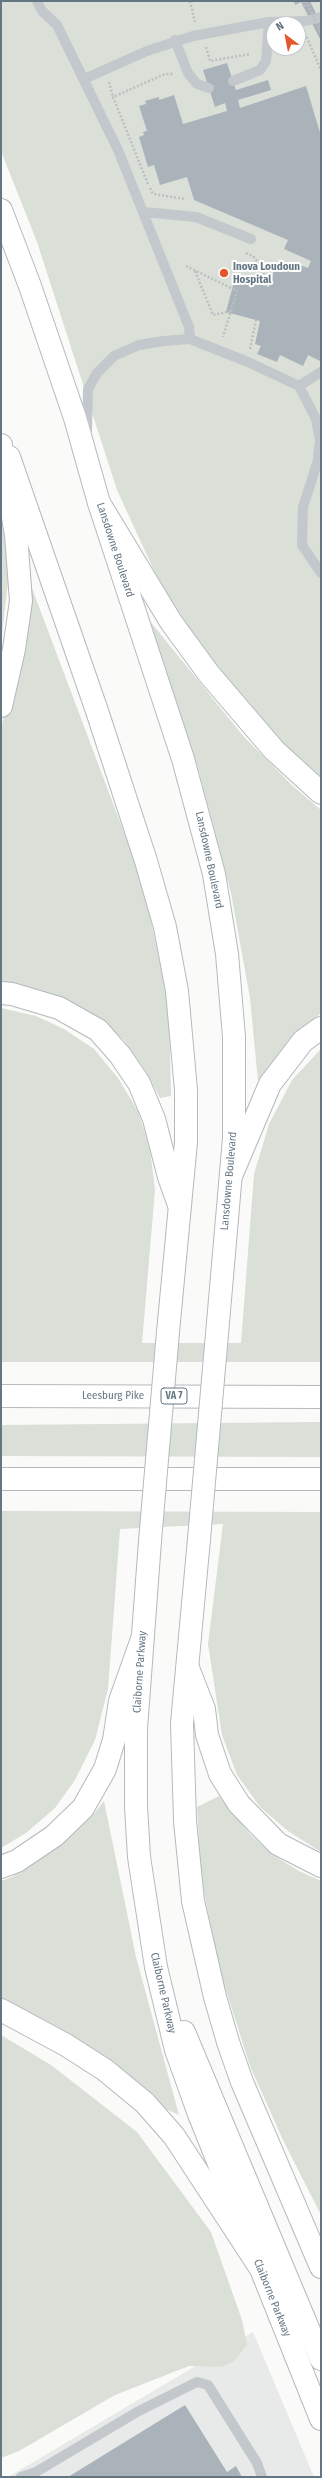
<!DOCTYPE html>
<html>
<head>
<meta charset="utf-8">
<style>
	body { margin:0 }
	#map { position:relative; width:322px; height:2478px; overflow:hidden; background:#fafaf8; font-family:"Fira Sans Condensed",sans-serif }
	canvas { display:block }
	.frame { position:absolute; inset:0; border:2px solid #657683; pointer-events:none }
	.north { position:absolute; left:266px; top:16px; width:40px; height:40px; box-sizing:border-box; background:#fff; border:1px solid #c1c8cd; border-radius:50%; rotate:328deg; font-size:11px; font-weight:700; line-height:16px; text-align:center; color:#657683 }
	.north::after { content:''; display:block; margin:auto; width:14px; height:18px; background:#e4572e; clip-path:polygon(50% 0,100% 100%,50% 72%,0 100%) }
</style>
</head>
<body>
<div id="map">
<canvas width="322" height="2478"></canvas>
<div class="frame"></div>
<div class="north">N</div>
</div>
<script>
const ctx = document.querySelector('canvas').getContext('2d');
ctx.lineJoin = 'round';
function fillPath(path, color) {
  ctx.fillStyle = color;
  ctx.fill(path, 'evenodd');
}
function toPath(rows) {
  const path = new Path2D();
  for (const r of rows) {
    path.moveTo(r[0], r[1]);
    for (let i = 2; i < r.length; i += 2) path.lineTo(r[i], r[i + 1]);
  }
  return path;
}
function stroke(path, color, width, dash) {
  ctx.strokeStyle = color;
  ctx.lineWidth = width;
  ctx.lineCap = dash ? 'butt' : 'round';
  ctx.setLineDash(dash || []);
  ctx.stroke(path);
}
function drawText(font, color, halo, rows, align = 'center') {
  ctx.font = font + ' "Fira Sans Condensed",sans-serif';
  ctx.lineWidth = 4;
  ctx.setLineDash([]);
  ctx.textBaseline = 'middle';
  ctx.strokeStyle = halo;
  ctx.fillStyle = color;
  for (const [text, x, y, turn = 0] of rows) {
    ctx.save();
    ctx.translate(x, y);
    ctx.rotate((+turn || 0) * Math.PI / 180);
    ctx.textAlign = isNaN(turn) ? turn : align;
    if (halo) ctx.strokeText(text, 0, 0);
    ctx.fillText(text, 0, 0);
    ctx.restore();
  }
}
fillPath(toPath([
	[253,2332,314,2477,8,2477]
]), '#e8e9e9');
fillPath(toPath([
	[1,1,321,1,321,777,283,743,201,647,157,577,117,490,37,242,1,151],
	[274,24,298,24,298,48,274,48],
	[1,503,9,573,1,643],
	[30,583,134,859,152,925,169,1007,171,1096,160,1098,145,1070,124,1040,93,1014,57,996,1,981,1,727,20,665],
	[149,620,244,737,294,787,321,810,321,1013,288,1041,258,1081,250,998,231,893,198,768],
	[1,1008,36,1016,64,1029,94,1049,118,1078,138,1111,150,1149,155,1190,142,1343,241,1343,254,1174,269,1124,292,1080,321,1049,321,1362,1,1362],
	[321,1422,321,1457,1,1456,1,1425],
	[1,1511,321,1512,321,1852,288,1831,260,1807,237,1775,222,1735,208,1644,223,1524,120,1529,108,1689,95,1740,75,1780,55,1808,26,1833,1,1848],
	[219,1796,251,1835,273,1855,299,1871,321,1881,321,2215,283,2140,250,2066,218,1965,201,1875,197,1807],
	[104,1801,136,1957,179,2115,159,2106,107,2059,54,2025,1,1999,1,1881,12,1877,56,1849,93,1815],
	[1,2035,51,2065,137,2132,211,2232,242,2320,247,2345,234,2361,221,2367,189,2366,115,2395,19,2451,1,2458]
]), '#dadfd7');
fillPath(toPath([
	[294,1,310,1,321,24,321,41,301,2,295,5],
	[227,63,236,90,268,80,271,90,238,100,240,108,306,86,321,136,321,359,320,361,308,355,303,366,280,355,277,362,257,354,261,346,255,344,260,321,226,312,235,278,269,287,276,264,295,270,297,264,308,268,311,261,284,249,288,240,194,200,187,177,160,185,154,165,148,167,139,137,144,135,143,132,147,131,139,106,146,104,145,101,159,97,159,100,174,95,183,124,227,111,225,103,215,107,203,70],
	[185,2405,227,2472,236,2466,242,2477,68,2477]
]), '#aab3b9');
const secondary = toPath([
	[1,210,30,286,75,418,99,503,183,759,214,874,227,954,234,1037,234,1138,217,1334],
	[9,457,97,711,146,861,165,927,177,991,186,1090,186,1142,168,1332],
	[199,1539,182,1723,185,1821,193,1901,215,1997,228,2042,242,2082,321,2267],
	[150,1541,136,1729,136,1806,139,1857,156,1967,176,2050,199,2114,321,2419],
	[184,2032,321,2359]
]);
const motorway = toPath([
	[1,445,16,535,21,601,14,649,1,706],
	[99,503,171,622,209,674,274,750,321,793],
	[1,993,12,994,59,1008,98,1030,120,1055,139,1083,154,1119,169,1177,179,1205],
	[231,1176,270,1084,303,1041,321,1028],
	[1,1396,321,1397],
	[1,1479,321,1479],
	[188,1668,204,1709,207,1735,220,1774,239,1804,278,1844,321,1866],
	[1,1867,17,1861,54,1836,83,1808,105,1769,114,1740,120,1701,142,1639],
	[1,2010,66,2045,105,2070,145,2103,174,2136,259,2266]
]);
stroke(secondary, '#b3babf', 24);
stroke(motorway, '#b4b9bd', 24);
stroke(toPath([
	[190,1,195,22],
	[303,1,305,8],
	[298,37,307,38,321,70],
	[206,47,210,61,250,54],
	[109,82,113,97],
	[148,184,113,97,165,74,174,74],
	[150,188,153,194,185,199],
	[246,253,253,256,262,267,266,286],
	[186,266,237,291,223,337],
	[195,271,213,315,231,311],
	[250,349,256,320]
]), '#bbbfc2', 2.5, [2, 2]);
stroke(toPath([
	[37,1,42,11,57,25,118,150,189,327,190,339],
	[175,40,188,73,197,84,209,88],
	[84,79,147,51,193,36,269,22,306,21,321,17],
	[233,81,260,70,266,61,269,22],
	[144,212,196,217,251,239],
	[299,386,321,372],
	[87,434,88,389,97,373,114,356,139,345,164,341,190,339,248,362,299,386,316,419,320,441,318,457],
	[321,451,303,507,302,545,321,573],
	[21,2477,36,2472,137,2412,197,2382,208,2385,257,2463,262,2477]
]), '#c3c8cc', 10);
stroke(secondary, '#fff', 22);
stroke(motorway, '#fff', 22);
const secondaryBridge = toPath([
	[199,1539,217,1334],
	[150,1541,168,1332]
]);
stroke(secondaryBridge, '#b3babf', 24, []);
stroke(toPath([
	[306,1,321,32]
]), '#bbbfc2', 2.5, [2, 2]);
stroke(secondaryBridge, '#fff', 22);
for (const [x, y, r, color] of [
	[224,273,5,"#e4572e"]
]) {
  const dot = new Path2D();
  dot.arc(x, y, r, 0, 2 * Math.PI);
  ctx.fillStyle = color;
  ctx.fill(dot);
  stroke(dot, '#fff', 1.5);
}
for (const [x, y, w] of [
	[174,1396,26]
]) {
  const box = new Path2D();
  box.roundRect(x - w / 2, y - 8, w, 16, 3);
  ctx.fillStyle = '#fff';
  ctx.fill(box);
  stroke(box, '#657683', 1);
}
drawText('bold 10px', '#657683', null, [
	["VA 7",174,1396]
]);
drawText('bold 11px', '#657683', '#fff', [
	["Inova Loudoun",233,267],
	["Hospital",233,280]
], 'left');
drawText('11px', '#657683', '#fff', [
	["Lansdowne Boulevard",115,550,72],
	["Lansdowne Boulevard",209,860,78],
	["Lansdowne Boulevard",229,1181,-85],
	["Leesburg Pike",113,1396],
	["Claiborne Parkway",140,1672,-86],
	["Claiborne Parkway",163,1993,77],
	["Claiborne Parkway",272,2298,68]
]);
</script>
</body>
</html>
